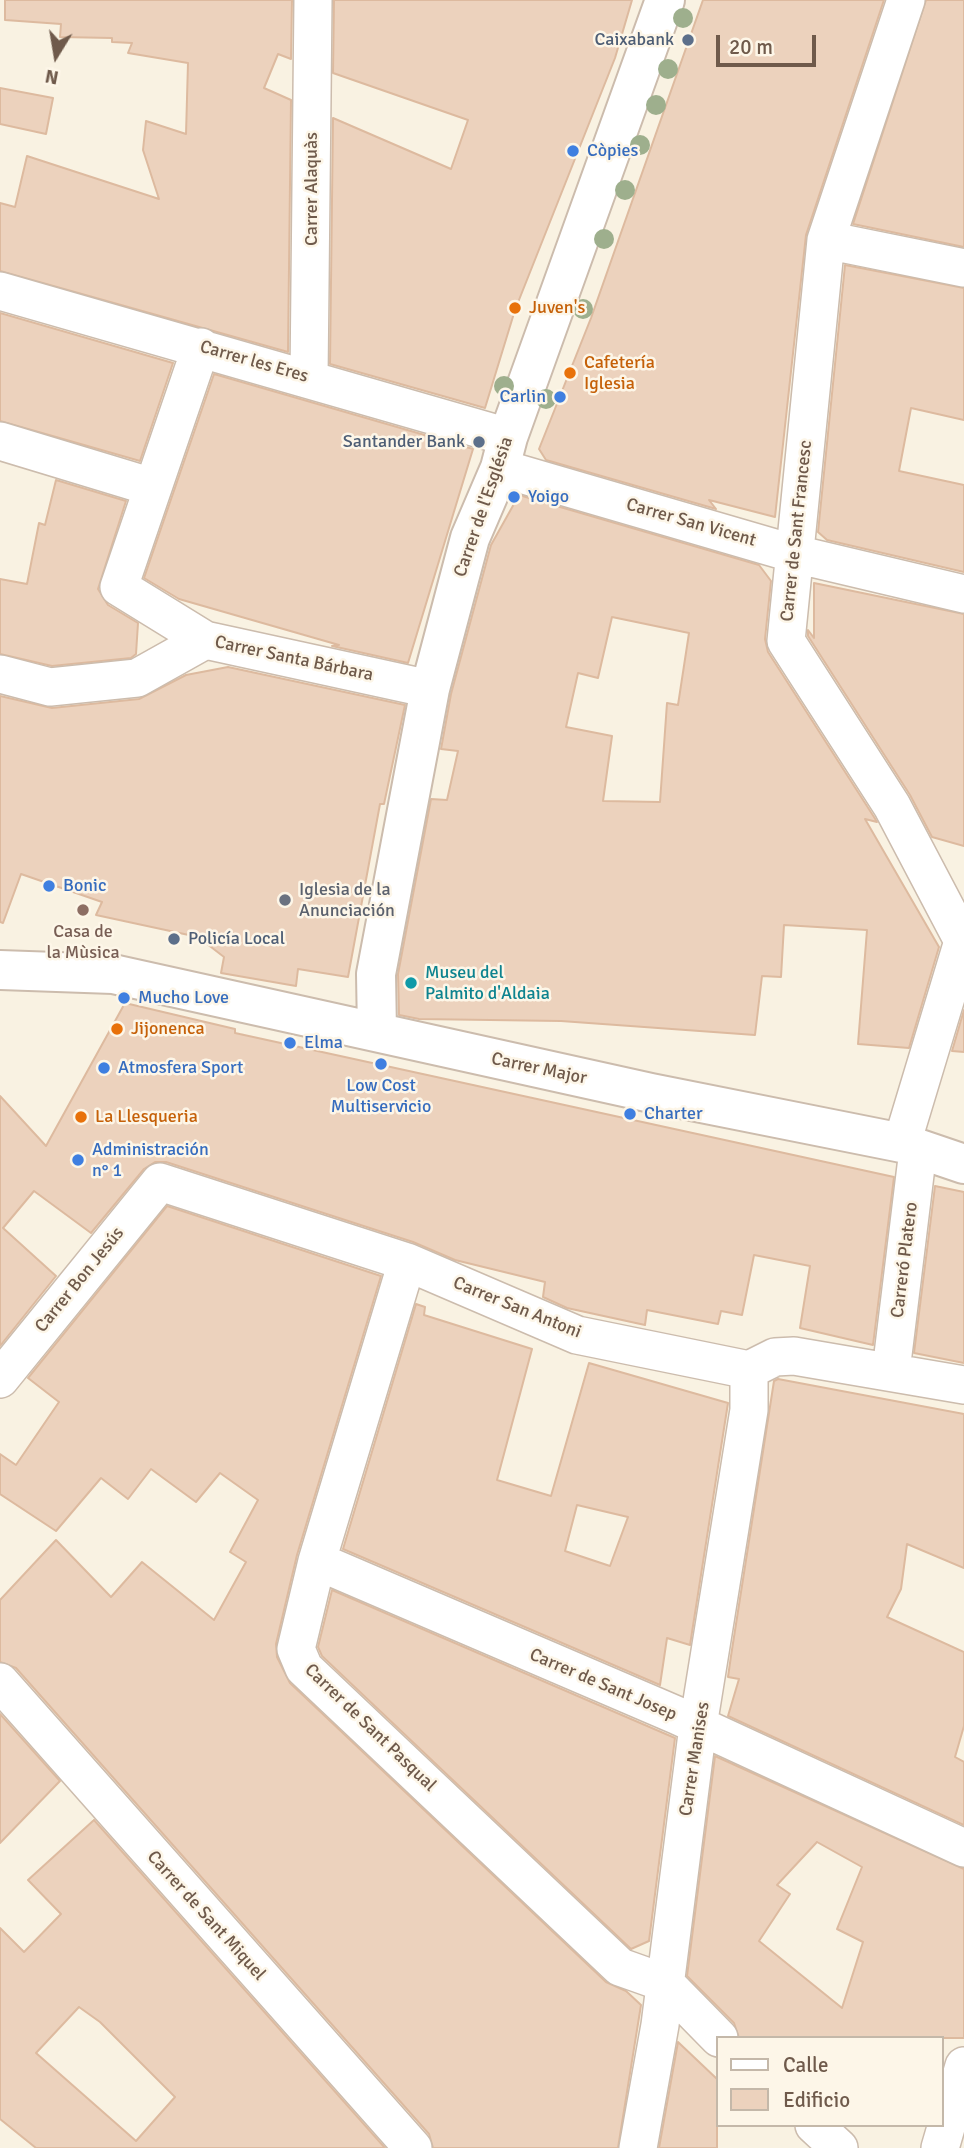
<!DOCTYPE html>
<html>
<head>
<meta charset="utf-8">
<style>
	body { margin:0 }
	#map { position:relative; width:964px; height:2148px; overflow:hidden; background:#f9f2e2; font-family:Signika,sans-serif }
	canvas { display:block }
	.legend { position:absolute; left:716px; top:2036px; width:228px; height:91px; box-sizing:border-box; background:#fdf6e8; border:2px solid #c4b8a9; margin:0; padding:9px 12px; list-style:none; font-size:21px; color:#6f5a4b }
	.legend li { display:flex; align-items:center; gap:14px; height:35px }
	.legend b { width:35px; border:2px solid #c4b8a9 }
	.north { position:absolute; left:21px; top:21px; width:70px; height:70px; -webkit-text-stroke:5px #fdf6e8; paint-order:stroke; rotate:191deg; font-size:19px; font-weight:700; line-height:28px; text-align:center; color:#6f5a4b }
	.north::after { content:''; display:block; margin:auto; width:24px; height:32px; background:#6f5a4b; clip-path:polygon(50% 0,100% 100%,50% 72%,0 100%) }
	.scale { position:absolute; left:716px; top:35px; width:100px; height:32px; box-sizing:border-box; border:4px solid #6f5a4b; border-top:0; padding-left:9px; font-size:21px; line-height:24px; white-space:nowrap; color:#6f5a4b; -webkit-text-stroke:5px #fdf6e8; paint-order:stroke }
</style>
</head>
<body>
<div id="map">
<canvas width="964" height="2148"></canvas>
<ul class="legend">
<li><b style="height:9px;background:#fff"></b>Calle</li>
<li><b style="height:19px;background:#ecd2bd"></b>Edificio</li>
</ul>
<div class="north">N</div>
<div class="scale">20 m</div>
</div>
<script>
const ctx = document.querySelector('canvas').getContext('2d');
ctx.lineJoin = 'round';
function fillPath(path, color) {
  ctx.fillStyle = color;
  ctx.fill(path, 'evenodd');
}
function toPath(rows) {
  const path = new Path2D();
  for (const r of rows) {
    path.moveTo(r[0], r[1]);
    for (let i = 2; i < r.length; i += 2) path.lineTo(r[i], r[i + 1]);
  }
  return path;
}
function stroke(path, color, width, dash) {
  ctx.strokeStyle = color;
  ctx.lineWidth = width;
  ctx.lineCap = dash ? 'butt' : 'round';
  ctx.setLineDash(dash || []);
  ctx.stroke(path);
}
function drawText(font, color, halo, rows, align = 'center') {
  ctx.font = font + ' Signika,sans-serif';
  ctx.lineWidth = 5;
  ctx.setLineDash([]);
  ctx.textBaseline = 'middle';
  ctx.strokeStyle = halo;
  ctx.fillStyle = color;
  for (const [text, x, y, turn = 0] of rows) {
    ctx.save();
    ctx.translate(x, y);
    ctx.rotate((+turn || 0) * Math.PI / 180);
    ctx.textAlign = isNaN(turn) ? turn : align;
    if (halo) ctx.strokeText(text, 0, 0);
    ctx.fillText(text, 0, 0);
    ctx.restore();
  }
}
const building = toPath([
	[5,0,292,0,291,59,278,54,264,88,291,100,288,352,0,271,0,203,15,207,27,156,159,199,143,150,146,121,186,134,188,63,128,53,132,43,112,42,112,38,60,37,61,24,5,20,5,0],
	[334,0,632,0,615,58,515,310,485,408,330,364,333,118,451,169,468,120,333,73,334,0],
	[703,0,884,0,806,235,775,517,709,500,716,509,546,460,539,449,591,318,703,0],
	[926,0,964,0,964,247,853,224,926,0],
	[0,88,53,98,46,134,0,124,0,88],
	[845,265,964,288,964,420,911,408,899,471,964,485,964,572,827,540,818,532,845,265],
	[0,313,173,363,140,461,0,421,0,313],
	[214,374,473,449,408,663,332,646,339,645,179,599,144,578,214,374],
	[56,480,126,501,98,589,108,605,138,623,136,654,131,658,52,666,0,654,0,579,27,584,39,523,45,525,56,480],
	[519,495,759,565,771,581,765,639,768,652,874,817,877,822,865,819,939,947,909,1048,858,1044,867,930,784,925,781,977,762,976,755,1035,561,1021,419,1019,399,1015,398,974,431,799,447,800,458,751,441,749,451,694,491,545,519,495],
	[612,617,689,633,678,705,667,703,660,802,603,801,612,736,566,727,578,673,598,678,612,617],
	[814,583,964,614,964,846,932,837,910,795,808,636,808,630,814,638,814,583],
	[228,667,405,705,384,804,380,804,348,977,298,969,296,986,221,973,224,957,198,937,96,915,102,902,21,874,3,923,0,922,0,696,52,708,139,699,186,675,228,667],
	[125,1003,235,1029,235,1033,894,1177,873,1345,800,1328,810,1266,754,1255,742,1315,721,1311,718,1324,647,1310,645,1325,567,1308,543,1297,545,1282,455,1260,413,1242,166,1162,155,1162,144,1169,91,1233,34,1191,3,1228,56,1276,0,1346,0,1096,46,1146,125,1003],
	[964,1010,964,1052,952,1051,964,1010],
	[935,1186,964,1192,964,1363,914,1353,935,1186],
	[167,1206,381,1276,297,1555,276,1644,277,1657,290,1683,606,1982,626,1991,641,2005,618,2148,433,2148,429,2134,16,1668,0,1662,0,1600,56,1540,111,1597,142,1562,214,1620,246,1562,230,1552,258,1500,220,1473,196,1502,151,1469,128,1499,101,1478,56,1531,0,1494,0,1454,16,1465,59,1402,28,1378,167,1206],
	[416,1304,425,1307,424,1315,532,1349,497,1480,551,1496,589,1363,728,1403,690,1645,667,1638,660,1685,343,1549,416,1304],
	[577,1505,628,1517,610,1566,565,1551,577,1505],
	[778,1379,964,1414,964,1568,907,1544,901,1589,887,1617,964,1652,964,1726,955,1757,964,1762,964,1825,728,1716,739,1679,728,1677,731,1656,774,1381,778,1379],
	[332,1590,675,1738,649,1941,631,1949,322,1656,318,1647,332,1590],
	[0,1714,60,1781,0,1843,0,1714],
	[715,1756,964,1869,964,2038,739,2038,734,2023,687,1976,715,1756],
	[817,1842,862,1867,837,1929,863,1942,842,2008,759,1941,790,1894,777,1885,817,1842],
	[94,1820,385,2148,36,2148,0,2119,0,1928,24,1952,61,1914,28,1880,94,1820],
	[79,2007,100,2022,175,2097,136,2141,36,2053,79,2007],
	[678,2042,717,2079,717,2148,659,2148,678,2042]
]);
fillPath(building, '#ecd2bd');
stroke(building, '#ddba9f', 2);
const minor = toPath([
	[826,240,964,268],
	[0,291,508,437],
	[201,347,119,587,205,640],
	[309,378,313,0],
	[0,441,152,487],
	[500,468,795,554,964,594],
	[0,674,50,687,137,678,205,640,430,689],
	[902,1143,963,941,892,806,786,641,826,240,906,0],
	[407,1262,317,1561,296,1649,304,1668,620,1967,665,1983,719,2038],
	[891,1371,918,1150],
	[0,1379,160,1182,407,1262,577,1335,749,1370,775,1357,794,1356,964,1385],
	[317,1561,676,1715,964,1848],
	[0,1682,413,2148],
	[814,2125,839,2148],
	[638,2148,660,2025,698,1726,749,1410,749,1370],
	[940,2148,964,2066]
]);
const tertiary = toPath([
	[0,970,113,974,651,1093,902,1143,964,1164],
	[377,1032,376,974,430,689,470,538,500,468,508,437,665,0]
]);
stroke(minor, '#ccbcad', 40);
stroke(tertiary, '#ccbcad', 42);
stroke(minor, '#fff', 37);
stroke(tertiary, '#fff', 38);
ctx.fillStyle = '#9eaf8d';
for (const [x, y] of [
	[683,18],
	[668,69],
	[656,105],
	[640,145],
	[625,190],
	[604,239],
	[583,309],
	[504,386],
	[546,399]
]) {
  ctx.beginPath();
  ctx.arc(x, y, 10, 0, 2 * Math.PI);
  ctx.fill();
}
for (const [x, y, r, color] of [
	[688,40,7,"#5c6f8a"],
	[573,151,7,"#3f7fe0"],
	[515,308,7,"#e8710a"],
	[570,373,7,"#e8710a"],
	[560,397,7,"#3f7fe0"],
	[479,442,7,"#5c6f8a"],
	[514,497,7,"#3f7fe0"],
	[49,886,7,"#3f7fe0"],
	[285,900,7,"#6b7280"],
	[83,910,7,"#8d6e63"],
	[174,939,7,"#5c6f8a"],
	[411,983,7,"#0f9aa8"],
	[124,998,7,"#3f7fe0"],
	[117,1029,7,"#e8710a"],
	[290,1043,7,"#3f7fe0"],
	[381,1064,7,"#3f7fe0"],
	[104,1068,7,"#3f7fe0"],
	[630,1114,7,"#3f7fe0"],
	[81,1117,7,"#e8710a"],
	[78,1160,7,"#3f7fe0"]
]) {
  const dot = new Path2D();
  dot.arc(x, y, r, 0, 2 * Math.PI);
  ctx.fillStyle = color;
  ctx.fill(dot);
  stroke(dot, '#fdf6e8', 2.5);
}
drawText('18px', '#4e5e75', '#fdf6e8', [
	["Caixabank",674,40],
	["Santander Bank",465,442],
	["Policía Local",188,939,"left"]
], 'right');
drawText('18px', '#366cbe', '#fdf6e8', [
	["Còpies",587,151],
	["Carlin",546,397,"right"],
	["Yoigo",528,497],
	["Bonic",63,886],
	["Mucho Love",138,998],
	["Elma",304,1043],
	["Atmosfera Sport",118,1068],
	["Low Cost",381,1086,"center"],
	["Multiservicio",381,1107,"center"],
	["Charter",644,1114],
	["Administración",92,1150],
	["n° 1",92,1171]
], 'left');
drawText('18px', '#6f5a4b', '#fdf6e8', [
	["Carrer Alaquàs",312,189,-90],
	["Carrer les Eres",254,362,16],
	["Carrer de l'Església",484,507,-71],
	["Carrer San Vicent",691,523,16],
	["Carrer de Sant Francesc",797,531,-84],
	["Carrer Santa Bárbara",294,659,12],
	["Carrer Major",539,1069,12],
	["Carreró Platero",905,1260,-83],
	["Carrer Bon Jesús",80,1280,-51],
	["Carrer San Antoni",517,1308,22],
	["Carrer de Sant Josep",603,1685,23],
	["Carrer de Sant Pasqual",370,1728,44],
	["Carrer Manises",695,1759,-81],
	["Carrer de Sant Miquel",206,1916,48]
]);
drawText('18px', '#c56008', '#fdf6e8', [
	["Juven's",529,308],
	["Cafetería",584,363],
	["Iglesia",584,384],
	["Jijonenca",131,1029],
	["La Llesqueria",95,1117]
], 'left');
drawText('18px', '#5b616d', '#fdf6e8', [
	["Iglesia de la",299,890],
	["Anunciación",299,911]
], 'left');
drawText('18px', '#785e54', '#fdf6e8', [
	["Casa de",83,932],
	["la Mùsica",83,953]
]);
drawText('18px', '#0d838f', '#fdf6e8', [
	["Museu del",425,973],
	["Palmito d'Aldaia",425,994]
], 'left');
</script>
</body>
</html>
